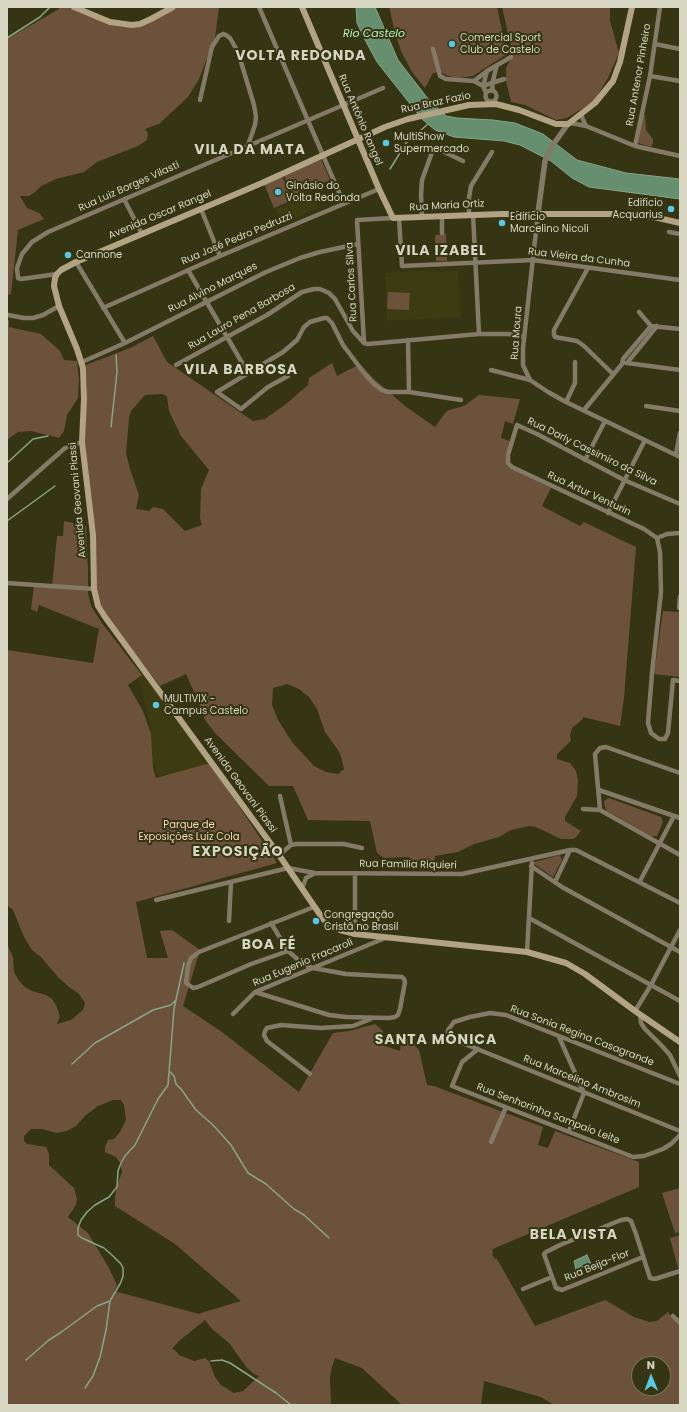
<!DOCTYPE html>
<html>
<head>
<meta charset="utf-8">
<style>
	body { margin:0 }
	#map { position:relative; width:687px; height:1412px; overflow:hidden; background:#353413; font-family:Poppins,sans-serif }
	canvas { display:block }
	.frame { position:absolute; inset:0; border:8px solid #d6d6c3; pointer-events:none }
	.north { position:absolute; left:631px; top:1356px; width:40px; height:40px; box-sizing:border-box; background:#353413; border:1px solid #757559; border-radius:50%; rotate:359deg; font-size:11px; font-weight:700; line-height:16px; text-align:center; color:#d6d6c3 }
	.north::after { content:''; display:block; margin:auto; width:14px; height:18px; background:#59c8e4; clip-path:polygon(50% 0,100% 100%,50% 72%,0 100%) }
</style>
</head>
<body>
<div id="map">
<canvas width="687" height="1412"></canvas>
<div class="frame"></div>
<div class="north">N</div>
</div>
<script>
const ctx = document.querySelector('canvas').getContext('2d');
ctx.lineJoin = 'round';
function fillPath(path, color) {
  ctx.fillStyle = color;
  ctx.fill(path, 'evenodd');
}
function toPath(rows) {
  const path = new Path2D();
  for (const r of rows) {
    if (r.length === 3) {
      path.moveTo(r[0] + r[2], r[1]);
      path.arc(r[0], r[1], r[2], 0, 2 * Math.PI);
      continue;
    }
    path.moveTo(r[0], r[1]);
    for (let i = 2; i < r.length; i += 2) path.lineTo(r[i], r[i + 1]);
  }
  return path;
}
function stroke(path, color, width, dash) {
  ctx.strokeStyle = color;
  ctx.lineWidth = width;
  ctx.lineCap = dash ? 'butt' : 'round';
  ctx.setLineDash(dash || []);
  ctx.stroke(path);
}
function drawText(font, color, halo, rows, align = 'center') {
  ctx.font = font + ' Poppins,sans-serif';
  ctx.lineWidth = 4;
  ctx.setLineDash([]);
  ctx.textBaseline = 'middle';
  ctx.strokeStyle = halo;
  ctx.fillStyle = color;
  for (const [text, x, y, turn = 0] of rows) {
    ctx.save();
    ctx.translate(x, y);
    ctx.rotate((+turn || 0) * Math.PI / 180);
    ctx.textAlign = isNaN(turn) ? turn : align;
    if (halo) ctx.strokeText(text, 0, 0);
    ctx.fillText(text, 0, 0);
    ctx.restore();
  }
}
fillPath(toPath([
	[313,193,319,208,283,224,276,209],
	[431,270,431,272,458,271,461,317,387,321,385,273],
	[142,672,210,763,158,777,151,759,150,726,141,685,135,677]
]), '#3d3b12');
fillPath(toPath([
	[59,7,70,7,117,26,125,27,134,27,156,19,178,7,219,7,215,38,199,79,188,97,159,124,145,129,148,133,147,140,138,146,97,162,84,172,56,179,41,186,35,192,29,196,20,196,27,208,39,213,44,219,18,230,11,294,7,295,7,39,59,9],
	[389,7,497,7,507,54,473,76,458,78,448,76,441,72,433,73,425,88,412,72,401,51,396,36],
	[502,7,610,7,610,21,619,53,608,78,594,101,567,118,556,120,525,105,511,102,506,81,506,68,513,55],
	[643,115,645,115,646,130,653,139,653,143,651,147,638,143],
	[321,159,330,180,293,196,284,176],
	[282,176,293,200,274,208,264,184],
	[446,234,447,261,436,261,435,235],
	[388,292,410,293,409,310,387,309],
	[7,320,9,320,9,327,41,334,60,351,64,360,77,361,79,380,78,398,67,415,64,431,59,438,31,431,18,432,7,440],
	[153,336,167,362,253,421,265,419,286,404,308,385,309,378,332,363,337,376,360,364,374,379,405,406,435,427,445,413,449,410,464,406,479,395,520,399,513,424,505,421,501,438,510,441,509,467,551,488,542,506,580,526,584,522,636,547,624,698,620,726,583,717,582,720,572,728,570,735,571,741,557,754,557,759,570,763,576,771,578,780,577,796,565,817,565,821,581,831,576,837,573,839,561,839,536,827,529,826,511,830,499,837,474,844,458,852,435,856,434,866,413,866,409,857,384,858,377,853,370,821,308,820,293,786,269,786,216,734,205,720,199,703,186,674,160,686,104,613,97,600,85,443,87,386,86,365,130,348],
	[163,394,167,397,169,411,181,436,209,470,201,489,200,518,202,525,185,531,163,509,153,507,149,511,136,509,139,495,130,469,126,453,129,418,131,411,145,395],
	[287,684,299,689,309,697,317,709,325,732,338,750,341,756,344,769,338,774,326,772,314,766,292,742,278,720,272,705,273,688],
	[64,521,86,526,88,570,88,593,91,606,102,623,142,675,128,685,143,711,151,734,153,768,156,778,210,763,277,863,136,902,147,958,168,958,160,931,172,930,200,950,183,1006,222,1032,299,1092,333,1033,349,1031,375,1024,383,1031,382,1045,400,1051,402,1037,406,1037,419,1050,427,1085,434,1086,543,1127,538,1145,548,1148,555,1131,639,1162,639,1187,495,1248,492,1250,493,1253,492,1255,495,1259,497,1259,535,1326,605,1300,634,1317,650,1322,657,1321,668,1312,680,1326,680,1405,554,1405,541,1397,484,1381,481,1405,402,1405,362,1368,335,1358,332,1367,330,1377,331,1405,7,1405,7,944,13,957,14,972,19,981,25,987,32,991,46,995,52,999,56,1005,60,1016,57,1024,71,1020,83,1010,85,1003,79,994,69,987,58,977,41,957,32,950,24,937,13,910,7,905,7,650,93,663,99,629,39,605,37,612,31,609,34,586,52,587,57,536,63,536],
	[113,1100,121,1100,124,1105,126,1120,120,1132,114,1139,108,1140,105,1147,105,1152,116,1157,120,1163,122,1172,117,1186,115,1197,115,1206,175,1244,241,1301,204,1312,199,1314,114,1291,117,1285,109,1268,88,1233,68,1217,76,1205,77,1199,74,1188,49,1165,49,1154,46,1147,27,1144,24,1141,24,1136,31,1129,42,1129,56,1133,67,1131,76,1126,86,1115,98,1106],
	[205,1320,212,1329,229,1343,247,1368,254,1374,259,1376,243,1391,234,1393,221,1385,215,1377,209,1361,205,1358,194,1361,179,1355,175,1350,172,1349,179,1341],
	[639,1364,663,1364,663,1388,639,1388],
	[663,611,680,612,680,677,654,674],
	[609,798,661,817,663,822,657,836,651,836,607,811,605,808,604,801],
	[560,855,562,860,553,877,534,864,534,862],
	[680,1188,680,1232,675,1233,662,1193],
	[680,1235,680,1268,678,1268,670,1238]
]), '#6d523b');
const water = toPath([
	[356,7,375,7,398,60,429,100,446,116,457,118,493,120,515,123,543,134,577,160,626,173,680,179,680,199,589,187,572,178,551,161,520,145,504,141,454,137,435,130,422,119,377,62,364,38,357,23,356,7],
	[587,1255,591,1264,576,1270,574,1261,587,1255]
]);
fillPath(water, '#668f6f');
stroke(water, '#88a488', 1);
stroke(toPath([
	[7,38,40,17,50,7],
	[390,169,406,143,428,124],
	[111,427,117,372,116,355],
	[7,463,33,439,48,436],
	[7,521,55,486],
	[72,1064,95,1043,153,1010,171,1005,176,1000],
	[169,1071,174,1076,176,1084,181,1089,196,1110,213,1125,231,1145,248,1173,266,1184,294,1209,304,1215,329,1238],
	[26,1360,49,1340,60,1333,97,1306,110,1301,121,1282,123,1276,123,1268,121,1264,113,1256,104,1248,82,1238,78,1235,78,1228,81,1220,87,1212,95,1205,109,1197,117,1187,118,1171,121,1163,125,1156,135,1145,158,1099,168,1085,174,1009,184,963],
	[211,1361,222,1360,230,1363,276,1393,291,1405],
	[85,1388,93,1376,100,1357,106,1330,110,1301]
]), '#88a488', 1.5);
stroke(toPath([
	[259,7,344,204],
	[655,44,680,49],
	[433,49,440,76,446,79,474,81,483,86,486,93],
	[650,76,680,81],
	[504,79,483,86,487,71,511,57],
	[474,81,487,71],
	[491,96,5.5],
	[493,91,492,84,497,65],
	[200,100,212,47,219,36,223,34,226,35,230,38,238,52,254,105,256,117,255,125,248,145],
	[581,115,586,126],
	[571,123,586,126,635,146,680,156],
	[635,146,650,76,660,7],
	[124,199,142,234],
	[201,209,220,256],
	[538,213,523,348,523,365,530,380,548,392,566,402,680,457],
	[469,214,469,198,471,186,492,152],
	[473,214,479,334],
	[442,216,442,233],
	[422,217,421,195,422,180,434,147,463,161],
	[399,218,402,266,533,260,680,280],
	[669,232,680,234],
	[76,262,125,343],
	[588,268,554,330,554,335,555,337,577,341,584,346,613,374],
	[188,270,248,373],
	[57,274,21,279,18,278,17,268,22,254,32,242,48,232,383,88],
	[103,308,220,256,379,189],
	[639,312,651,326],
	[8,315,24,318,33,318,43,315,59,306],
	[408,340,409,392],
	[364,343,368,344,479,334,508,334,523,337],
	[364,343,357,220,393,218],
	[82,362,125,343,266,272,300,258,320,252,358,244],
	[626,363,627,363,657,326],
	[627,363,680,370],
	[176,365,267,315,302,292,314,289,320,289,329,293,335,299,353,331,364,343],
	[491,370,530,380],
	[288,376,268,387,241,409,217,392,283,352,297,340,304,327,310,322,324,318,327,318,332,323,343,345,364,373,374,384,382,390,388,392,409,392,461,400],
	[566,402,575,383,575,362],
	[646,406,680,411],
	[584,410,622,364,623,359,651,326,680,329],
	[676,454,680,433],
	[585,460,605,421],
	[7,499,65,448,82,442],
	[608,513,645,440],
	[657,538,644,529,512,467,508,463,508,455,517,425,537,434,624,480,680,504],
	[657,538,660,552,661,592,652,673,648,723,651,733,659,739,665,739,668,733,673,680,680,681],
	[657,538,667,534,680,533],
	[7,583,94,589],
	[679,608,680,597],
	[680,773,606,747,600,748,595,754,600,810,680,855],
	[599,790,680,818],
	[280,796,291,845],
	[583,809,600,810],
	[279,855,291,845,296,844,344,844,362,848],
	[531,866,562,887,680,952],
	[640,881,674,816],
	[555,882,570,850],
	[302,889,306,878,315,873],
	[156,900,288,868,315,873,462,874,570,850,576,850,680,903],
	[529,918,680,1001],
	[229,921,231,882],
	[355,934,355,873],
	[288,951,251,964,198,987,193,988,186,983,188,966,191,958,199,952,314,907],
	[527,952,532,863],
	[255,992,329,1015,346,1017,389,1018,395,1017,398,1015,400,1009,405,982,404,979,402,977,346,974,313,968,303,964,288,951,271,923],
	[635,1011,651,985,680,930],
	[233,1014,255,992,385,938],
	[640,1014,641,1023,645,1029,662,1046,670,1055,680,1076],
	[559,1037,584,1093,569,1131],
	[478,1049,462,1062,452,1086,633,1157,644,1156,663,1149,671,1144,680,1135],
	[310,1074,267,1041,264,1035,265,1031,267,1028,281,1025,321,1028,353,1026,371,1019],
	[680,1084,506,1015,490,1013,470,1017,454,1022,448,1030,448,1035,455,1040,680,1131],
	[491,1142,506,1107],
	[643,1257,562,1290,556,1288,544,1254,546,1252,560,1245,621,1220,627,1219,631,1221,636,1234,650,1278,655,1279,680,1271],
	[523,1289,552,1277],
	[673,1316,680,1323]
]), '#847a68', 4.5);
stroke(toPath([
	[538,213,545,161,550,149,568,124]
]), '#847a68', 5.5);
stroke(toPath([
	[74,7,110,22,132,25,140,24,151,19,173,7],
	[302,7,379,189,393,218,502,214,616,214,654,217,680,223],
	[632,7,620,62,613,81,595,103,568,124,556,124,519,110,496,104,469,105,408,119,385,127,262,183,76,262,61,270,57,274,55,278,54,286,59,306,77,349,83,368,84,399,82,442,93,535,94,589,98,606,105,617,279,855,323,919,329,925,340,930,355,934,527,952,566,963,585,974,635,1011,680,1042]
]), '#b2a385', 6);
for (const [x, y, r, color] of [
	[452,44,4,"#59c8e4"],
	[386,143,4,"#59c8e4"],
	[278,192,4,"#59c8e4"],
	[671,209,4,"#59c8e4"],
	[502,223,4,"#59c8e4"],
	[68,255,4,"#59c8e4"],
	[156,705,4,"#59c8e4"],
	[316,921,4,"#59c8e4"]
]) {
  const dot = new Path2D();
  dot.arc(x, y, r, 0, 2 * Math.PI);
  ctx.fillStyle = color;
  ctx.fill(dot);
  stroke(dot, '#353413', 1.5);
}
drawText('10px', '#d6d6c3', '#353413', [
	["Comercial Sport",460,38],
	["Club de Castelo",460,50],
	["MultiShow",394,137],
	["Supermercado",394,149],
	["Ginásio do",286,186],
	["Volta Redonda",286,198],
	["Edifício",663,203,"right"],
	["Acquarius",663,215,"right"],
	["Edifício",510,217],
	["Marcelino Nicoli",510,229],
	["Cannone",76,255],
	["MULTIVIX -",164,699],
	["Campus Castelo",164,711],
	["Congregação",324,915],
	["Cristã no Brasil",324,927]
], 'left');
drawText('10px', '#d6d6c3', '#353413', [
	["Rua Antenor Pinheiro",639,75,-80],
	["Rua Braz Fazio",436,103,-12],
	["Rua Antônio Rangel",360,120,67],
	["Rua Luiz Borges Vilasti",129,187,-24],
	["Rua Maria Ortiz",447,206,-3],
	["Avenida Oscar Rangel",160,215,-23],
	["Rua José Pedro Pedruzzi",237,239,-23],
	["Rua Vieira da Cunha",579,258,7],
	["Rua Carlos Silva",352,282,-93],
	["Rua Alvino Marques",213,288,-27],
	["Rua Lauro Pena Barbosa",242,317,-30],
	["Rua Moura",517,333,-86],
	["Rua Darly Cassimiro da Silva",592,452,26],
	["Rua Artur Venturin",589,494,25],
	["Avenida Geovani Piassi",78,500,-95],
	["Avenida Geovani Piassi",240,785,54],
	["Rua Família Riquieri",408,865,1],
	["Rua Eugenio Fracaroli",303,963,-23],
	["Rua Sonia Regina Casagrande",582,1036,21],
	["Rua Marcelino Ambrosim",582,1082,22],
	["Rua Senhorinha Sampaio Leite",548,1114,21],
	["Rua Beija-Flor",597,1266,-22]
]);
drawText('10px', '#fdd8ba', '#353413', [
	["Parque de",189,825],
	["Exposições Luiz Cola",189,837]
]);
drawText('italic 11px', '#b1f2be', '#353413', [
	["Rio Castelo",374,34]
]);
ctx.letterSpacing = '1px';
drawText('bold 14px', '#d6d6c3', '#353413', [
	["VOLTA REDONDA",301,56],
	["VILA DA MATA",250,150],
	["VILA IZABEL",441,251],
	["VILA BARBOSA",241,370],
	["EXPOSIÇÃO",238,852],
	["BOA FÉ",269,945],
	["SANTA MÔNICA",436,1040],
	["BELA VISTA",574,1235]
]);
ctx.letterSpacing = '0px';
</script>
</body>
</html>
